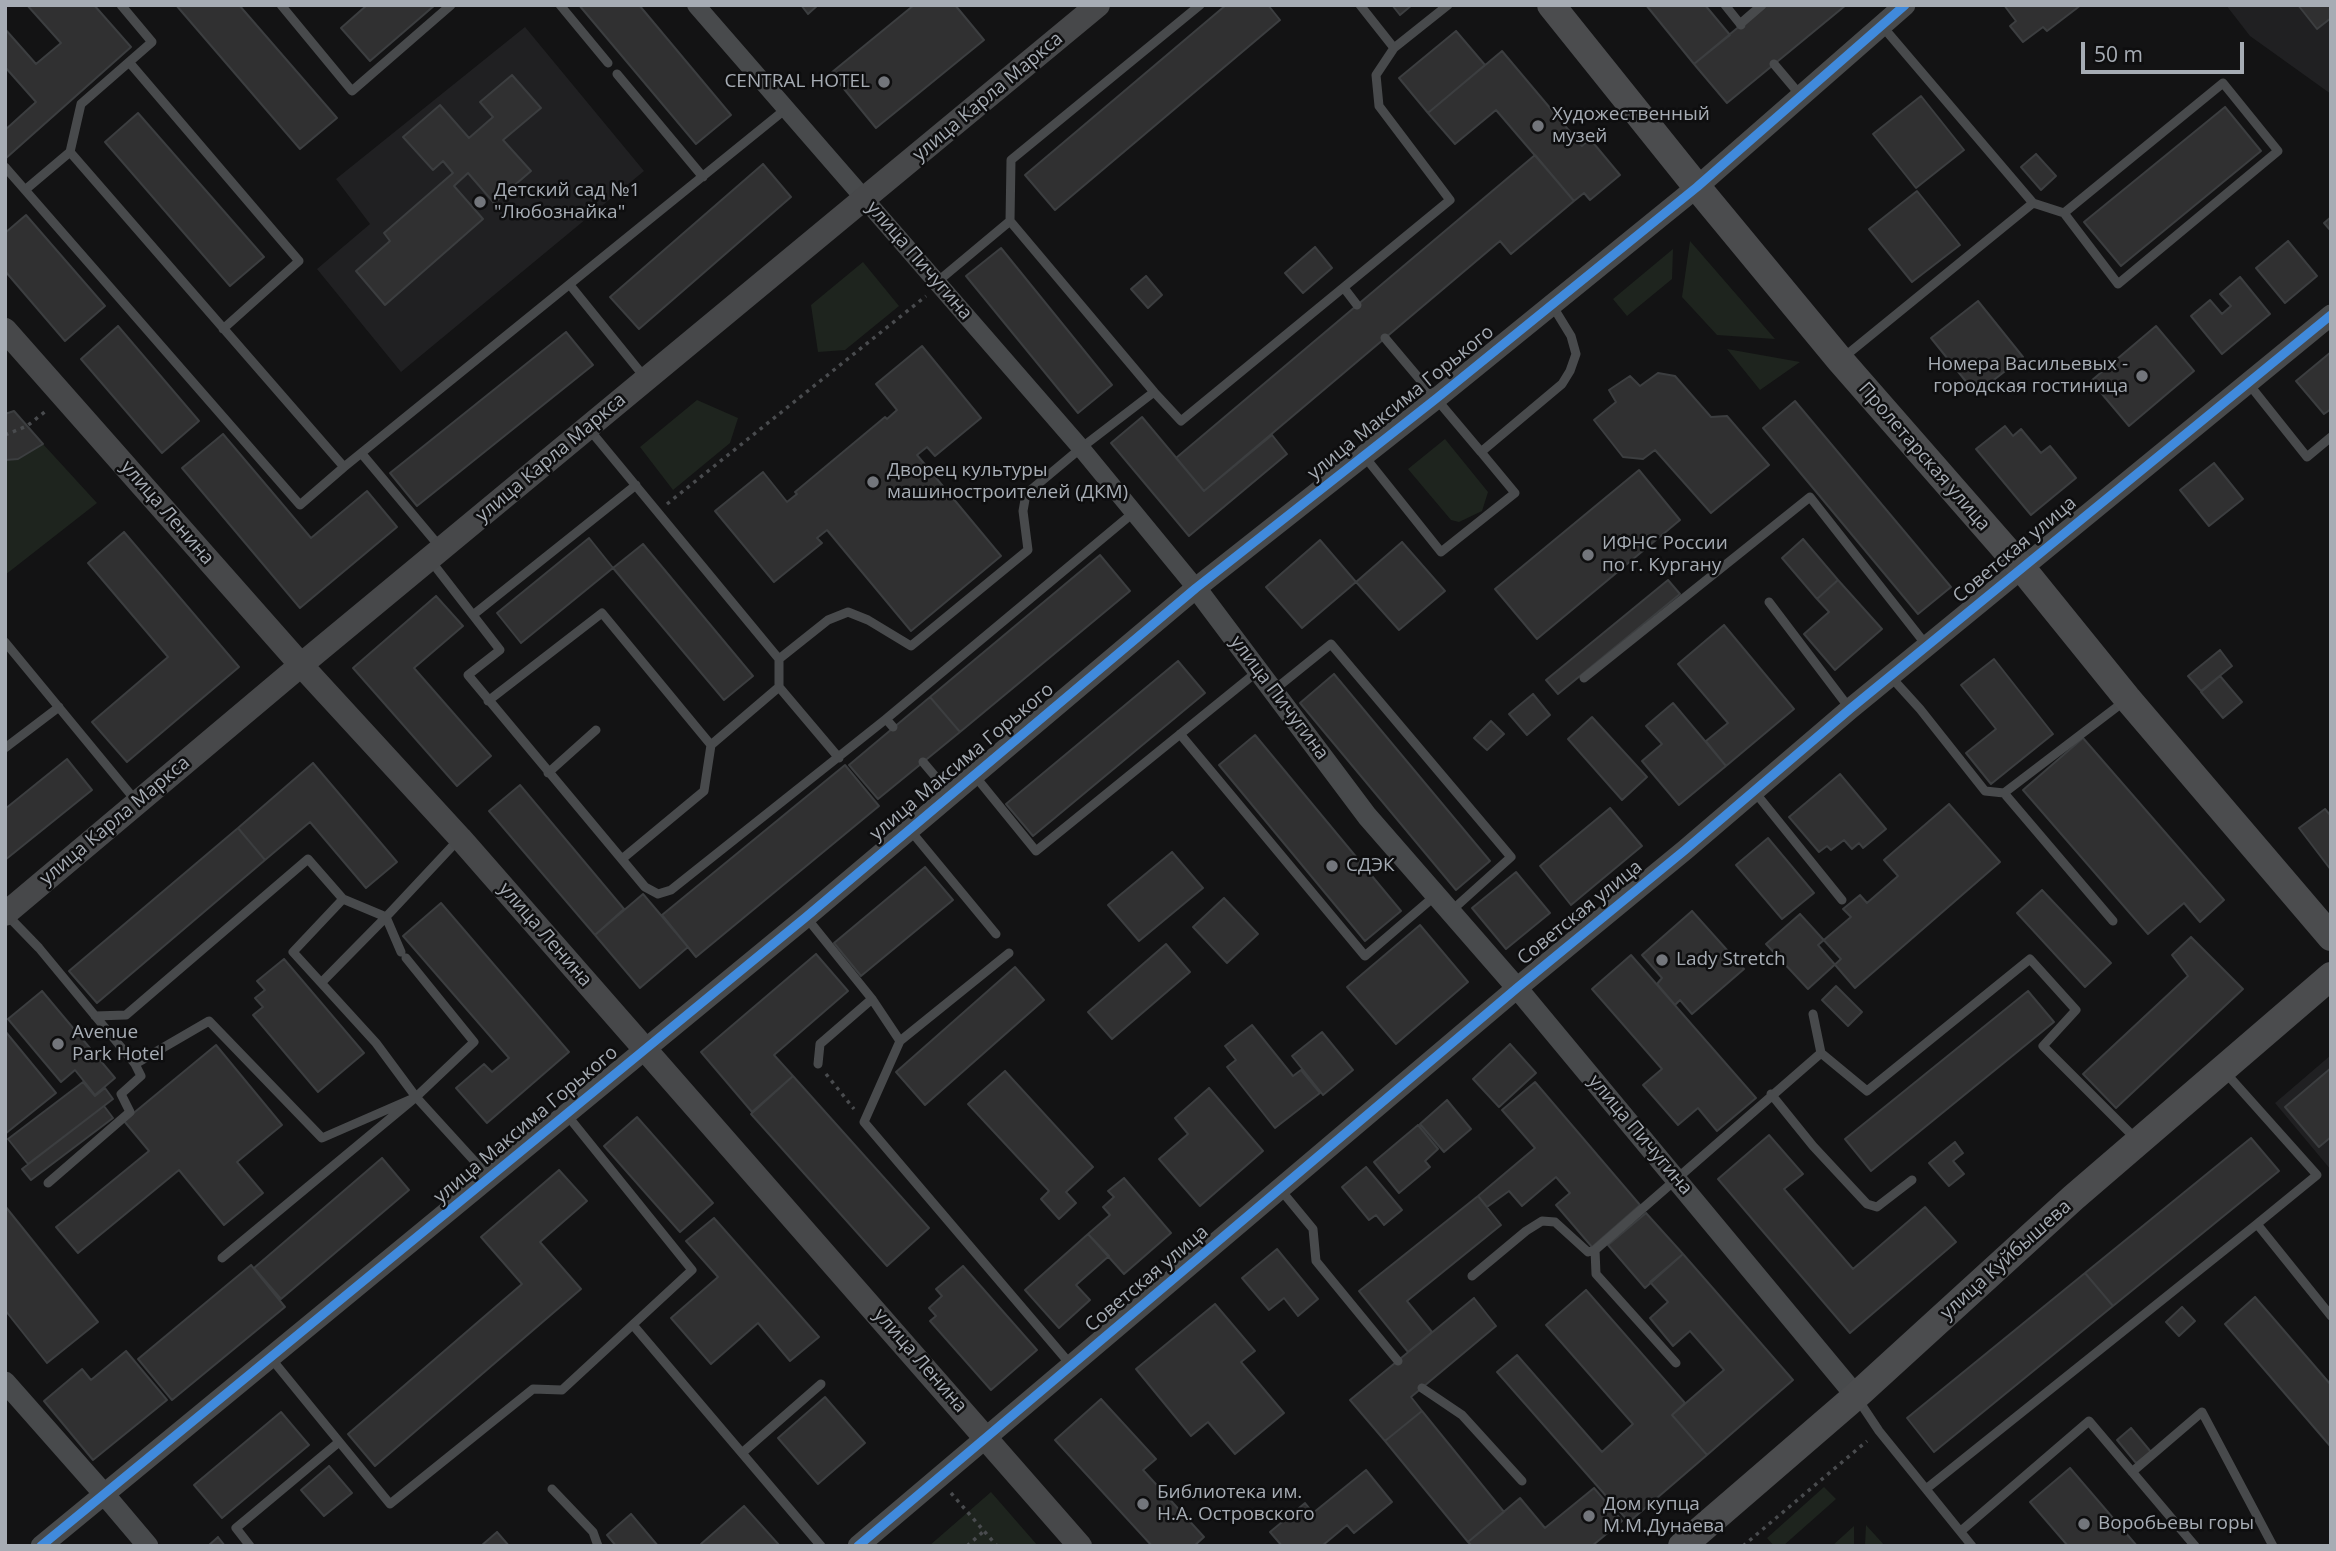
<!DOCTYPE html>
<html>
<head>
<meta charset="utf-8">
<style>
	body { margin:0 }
	#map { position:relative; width:2336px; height:1551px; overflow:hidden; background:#131314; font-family:"Open Sans",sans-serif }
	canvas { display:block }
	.frame { position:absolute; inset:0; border:7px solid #a6acb4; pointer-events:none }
	.scale { position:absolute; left:2081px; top:42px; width:163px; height:32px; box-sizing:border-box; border:4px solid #a6acb4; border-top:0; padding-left:9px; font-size:21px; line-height:24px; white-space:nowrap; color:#a6acb4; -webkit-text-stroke:5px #0e0e0f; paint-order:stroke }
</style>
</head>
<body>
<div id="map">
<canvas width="2336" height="1551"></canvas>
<div class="frame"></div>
<div class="scale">50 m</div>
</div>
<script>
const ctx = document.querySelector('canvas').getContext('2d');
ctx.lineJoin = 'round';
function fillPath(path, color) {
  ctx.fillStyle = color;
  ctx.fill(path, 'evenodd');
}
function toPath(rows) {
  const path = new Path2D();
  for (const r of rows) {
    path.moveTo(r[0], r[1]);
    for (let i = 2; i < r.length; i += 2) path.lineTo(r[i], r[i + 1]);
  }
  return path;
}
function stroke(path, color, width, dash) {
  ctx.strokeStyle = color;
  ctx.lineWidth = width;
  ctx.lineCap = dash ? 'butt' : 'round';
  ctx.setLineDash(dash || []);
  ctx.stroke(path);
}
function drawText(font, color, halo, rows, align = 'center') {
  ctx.font = font + ' "Open Sans",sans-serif';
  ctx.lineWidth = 5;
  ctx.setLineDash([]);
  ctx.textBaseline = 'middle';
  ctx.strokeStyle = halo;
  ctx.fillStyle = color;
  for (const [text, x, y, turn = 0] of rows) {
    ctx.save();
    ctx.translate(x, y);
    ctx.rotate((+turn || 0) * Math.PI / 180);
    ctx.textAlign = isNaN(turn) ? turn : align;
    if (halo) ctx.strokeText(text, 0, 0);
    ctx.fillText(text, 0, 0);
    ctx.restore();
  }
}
fillPath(toPath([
	[2226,5,2331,5,2331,94,2250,36],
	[525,27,644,171,401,372,317,269,370,224,336,179],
	[2331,1055,2331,1170,2275,1103]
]), '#202022');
fillPath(toPath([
	[1690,241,1775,339,1717,335,1682,297],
	[1673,249,1672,279,1627,316,1613,299],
	[863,262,899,306,845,350,818,352,811,305],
	[1727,349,1800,362,1760,390],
	[697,400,738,418,730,443,673,490,640,447],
	[1445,439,1488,492,1482,511,1459,522,1451,520,1408,469],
	[43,444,97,503,5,575,5,460,18,459],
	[1824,1487,1836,1499,1783,1546,1774,1546,1767,1538],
	[991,1492,1038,1546,929,1546],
	[1866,1525,1885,1546,1865,1546],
	[1854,1526,1854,1546,1832,1546]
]), '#1e241e');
const building = toPath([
	[27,5,94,5,131,47,5,159,5,130,36,102,5,67,5,29,36,64,61,43,27,5],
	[176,5,239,5,337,118,300,149,176,5],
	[367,5,435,5,370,61,341,28,367,5],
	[579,5,639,5,731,115,696,144,579,5],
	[801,5,818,5,808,14,801,5],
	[914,5,955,5,984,40,876,128,831,73,914,5],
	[1226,5,1268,5,1280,20,1055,210,1025,175,1226,5],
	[1392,5,1412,5,1400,15,1392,5],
	[1646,5,1705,5,1730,35,1694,64,1646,5],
	[1765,5,1846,5,1727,103,1694,64,1765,5],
	[2004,5,2081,5,2047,31,2043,27,2023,42,2010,26,2016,21,2004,5],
	[2298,5,2331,5,2331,18,2317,29,2298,5],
	[1456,31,1485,65,1428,113,1399,78,1456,31],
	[1502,51,1582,146,1590,139,1620,175,1590,200,1584,193,1574,201,1496,110,1455,144,1428,113,1502,51],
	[512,75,541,108,503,140,531,171,494,203,468,173,454,186,483,219,385,305,356,271,390,241,384,233,453,173,443,161,433,170,403,137,440,105,469,138,493,117,480,102,512,75],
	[1921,96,1964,150,1916,188,1873,134,1921,96],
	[2225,107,2261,151,2121,266,2084,222,2225,107],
	[138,113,264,257,230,286,105,142,138,113],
	[2036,154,2056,176,2041,190,2021,167,2036,154],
	[1535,155,1574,201,1511,254,1500,241,1204,491,1176,458,1535,155],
	[763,164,791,197,639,329,610,297,763,164],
	[1917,191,1960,245,1912,282,1869,229,1917,191],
	[26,215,105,306,65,341,5,271,5,233,26,215],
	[2331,217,2331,231,2324,223,2331,217],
	[2288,241,2317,276,2285,303,2256,268,2288,241],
	[1315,247,1332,268,1303,293,1285,273,1315,247],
	[1001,248,1112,385,1078,413,966,276,1001,248],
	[1146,276,1162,295,1148,308,1131,289,1146,276],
	[2240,277,2270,314,2222,354,2191,316,2210,300,2222,314,2231,306,2220,294,2240,277],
	[1978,301,2023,357,1976,394,1931,338,1978,301],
	[118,326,199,421,162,453,81,359,118,326],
	[2156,326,2194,371,2129,426,2091,381,2156,326],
	[566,332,593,365,417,506,390,473,566,332],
	[922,346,981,418,935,456,927,447,917,455,1001,556,911,631,827,530,817,538,822,543,774,582,715,511,763,472,787,502,797,494,795,492,885,417,887,419,897,410,876,384,922,346],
	[2331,352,2331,409,2324,414,2296,381,2331,352],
	[1658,373,1675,376,1711,417,1727,416,1769,465,1711,513,1655,450,1643,459,1623,457,1594,420,1616,402,1609,390,1630,376,1640,386,1658,373],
	[1795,401,1951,587,1918,614,1763,428,1795,401],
	[14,411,43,444,18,459,5,460,5,414,14,411],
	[1142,417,1204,491,1272,435,1287,454,1189,536,1111,443,1142,417],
	[2005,426,2013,436,2021,429,2041,453,2050,446,2076,478,2031,515,1976,449,2005,426],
	[223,434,311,538,367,491,397,527,300,608,182,468,223,434],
	[2214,463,2243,499,2209,526,2180,490,2214,463],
	[1639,470,1680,520,1537,639,1495,589,1639,470],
	[124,532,239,667,127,762,92,722,168,657,88,563,124,532],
	[589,538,613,568,521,643,497,613,589,538],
	[1803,539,1838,580,1817,599,1782,558,1803,539],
	[1320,540,1356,582,1302,628,1266,587,1320,540],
	[1402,542,1445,591,1399,630,1356,582,1402,542],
	[643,544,753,676,724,700,613,568,643,544],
	[1100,555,1130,591,960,732,930,697,1100,555],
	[1668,580,1680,594,1558,694,1546,680,1668,580],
	[1838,580,1882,629,1835,670,1804,634,1829,612,1817,599,1838,580],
	[436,596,463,626,414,668,491,756,457,786,353,668,436,596],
	[1724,625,1794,709,1726,766,1706,741,1728,723,1678,664,1724,625],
	[2220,650,2232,666,2201,691,2188,676,2220,650],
	[1994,659,2053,734,1991,784,1966,753,1996,729,1961,685,1994,659],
	[1178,661,1205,693,1033,836,1006,804,1178,661],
	[1334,674,1490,861,1456,890,1300,703,1334,674],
	[2220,676,2242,702,2223,718,2201,692,2220,676],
	[1533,694,1550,715,1527,735,1509,714,1533,694],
	[930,697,960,732,878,799,849,765,930,697],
	[1673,703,1726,766,1679,805,1642,761,1662,744,1646,726,1673,703],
	[1592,717,1647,777,1622,800,1568,739,1592,717],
	[1491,721,1504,734,1487,750,1474,738,1491,721],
	[1255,735,1401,911,1365,941,1219,765,1255,735],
	[2083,738,2224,900,2200,922,2184,903,2148,934,2023,790,2083,738],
	[67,759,92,790,5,860,5,809,67,759],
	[313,763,397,862,366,888,310,822,265,860,238,828,313,763],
	[845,765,879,806,696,957,662,915,845,765],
	[1840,774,1886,829,1863,848,1859,843,1852,849,1844,840,1831,850,1827,846,1819,852,1789,817,1840,774],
	[520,785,624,909,595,935,489,811,520,785],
	[1949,804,2000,862,1855,988,1818,945,1851,917,1843,909,1860,895,1867,903,1898,876,1884,860,1949,804],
	[1610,808,1642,846,1571,905,1540,866,1610,808],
	[2325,809,2331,816,2331,870,2299,828,2325,809],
	[238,828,265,860,97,1003,69,971,238,828],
	[1768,838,1814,893,1782,919,1736,865,1768,838],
	[1172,852,1203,888,1139,941,1108,905,1172,852],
	[925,867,953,900,861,976,834,943,925,867],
	[1516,872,1550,913,1506,949,1472,908,1516,872],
	[2042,890,2111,963,2085,987,2017,913,2042,890],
	[643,894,688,947,640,988,595,935,643,894],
	[1224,898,1258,934,1227,963,1193,927,1224,898],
	[441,903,569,1052,487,1123,456,1088,484,1064,492,1072,509,1058,403,936,441,903],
	[1692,911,1744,969,1692,1014,1680,1000,1675,1005,1657,984,1662,978,1642,955,1692,911],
	[1800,914,1841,959,1808,989,1766,944,1800,914],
	[1420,925,1468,982,1396,1044,1347,987,1420,925],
	[2191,937,2243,989,2116,1108,2083,1074,2188,976,2172,955,2191,937],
	[1166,944,1190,972,1112,1039,1088,1012,1166,944],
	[816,954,848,991,774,1055,793,1076,752,1112,701,1052,816,954],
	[1631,955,1756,1098,1717,1131,1698,1108,1678,1125,1643,1085,1662,1069,1592,989,1631,955],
	[284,959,364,1053,318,1092,253,1015,263,1007,255,998,265,990,257,981,284,959],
	[1015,967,1044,1000,925,1105,896,1072,1015,967],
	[1836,986,1862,1012,1848,1026,1822,1000,1836,986],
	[42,991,115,1078,95,1095,75,1070,61,1082,8,1019,42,991],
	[2028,991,2054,1022,1871,1171,1845,1139,2028,991],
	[1252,1025,1293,1076,1301,1070,1320,1093,1275,1128,1227,1067,1236,1060,1225,1046,1252,1025],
	[5,1031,56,1093,5,1134,5,1031],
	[1322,1032,1353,1070,1323,1095,1292,1056,1322,1032],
	[1510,1044,1536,1073,1499,1107,1473,1079,1510,1044],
	[216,1045,282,1125,237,1162,263,1193,224,1225,179,1170,78,1253,56,1227,149,1151,124,1121,216,1045],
	[2331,1068,2331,1137,2319,1147,2285,1107,2331,1068],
	[1005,1071,1093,1167,1066,1192,1076,1203,1059,1219,1041,1199,1049,1191,968,1104,1005,1071],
	[793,1076,929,1228,887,1266,751,1114,793,1076],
	[83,1082,95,1096,105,1088,113,1099,28,1164,8,1139,83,1082],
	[1535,1082,1640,1205,1592,1247,1556,1205,1570,1193,1556,1177,1522,1206,1509,1191,1487,1207,1478,1196,1535,1148,1502,1110,1535,1082],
	[1209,1088,1263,1151,1200,1206,1159,1159,1188,1134,1175,1118,1209,1088],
	[1447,1100,1471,1129,1444,1152,1420,1124,1447,1100],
	[104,1106,113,1118,31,1180,22,1169,104,1106],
	[637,1117,713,1203,680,1232,604,1146,637,1117],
	[1418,1125,1438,1149,1425,1161,1430,1167,1399,1193,1374,1162,1418,1125],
	[1769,1135,1803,1174,1784,1189,1853,1269,1925,1207,1956,1242,1850,1333,1718,1179,1769,1135],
	[2251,1138,2279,1171,2113,1306,2085,1273,2251,1138],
	[1955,1142,1963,1153,1953,1161,1964,1174,1949,1186,1929,1163,1955,1142],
	[382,1158,409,1190,281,1299,254,1268,382,1158],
	[1366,1167,1402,1210,1384,1225,1376,1215,1369,1220,1342,1187,1366,1167],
	[559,1170,587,1201,540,1242,581,1289,375,1466,348,1434,522,1284,481,1237,559,1170],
	[1124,1178,1171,1233,1124,1274,1088,1234,1110,1215,1103,1207,1114,1197,1108,1191,1124,1178],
	[1478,1196,1501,1225,1407,1301,1432,1332,1408,1352,1359,1291,1478,1196],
	[5,1206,98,1322,47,1363,5,1310,5,1206],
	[1646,1213,1683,1254,1645,1288,1608,1245,1646,1213],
	[714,1218,819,1337,790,1361,758,1323,711,1364,671,1318,718,1277,686,1241,714,1218],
	[1088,1234,1109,1256,1076,1285,1090,1300,1059,1328,1025,1290,1088,1234],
	[1277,1249,1318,1299,1298,1316,1284,1298,1269,1310,1242,1278,1277,1249],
	[1683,1254,1793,1380,1707,1455,1672,1415,1724,1370,1690,1331,1673,1346,1650,1318,1668,1302,1650,1282,1683,1254],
	[251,1265,285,1307,172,1400,138,1359,251,1265],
	[963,1266,1037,1350,991,1390,930,1321,936,1316,929,1308,942,1296,936,1289,963,1266],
	[2085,1273,2113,1306,1934,1452,1907,1418,2085,1273],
	[1586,1290,1685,1403,1672,1415,1707,1455,1629,1522,1497,1372,1517,1355,1602,1452,1633,1424,1546,1325,1586,1290],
	[2255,1297,2331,1385,2331,1447,2225,1324,2255,1297],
	[1474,1298,1496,1326,1411,1397,1422,1411,1385,1441,1350,1400,1474,1298],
	[1215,1304,1255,1351,1241,1362,1284,1413,1235,1454,1208,1422,1191,1436,1136,1369,1215,1304],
	[2182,1307,2195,1321,2179,1336,2166,1322,2182,1307],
	[126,1351,167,1400,93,1460,44,1401,82,1369,91,1380,126,1351],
	[825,1397,865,1443,818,1484,778,1438,825,1397],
	[1101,1399,1156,1459,1143,1470,1204,1537,1194,1546,1152,1546,1055,1440,1101,1399],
	[1422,1411,1504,1512,1468,1542,1385,1441,1422,1411],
	[281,1412,309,1445,222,1518,194,1485,281,1412],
	[2131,1428,2151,1452,2136,1463,2117,1440,2131,1428],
	[329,1466,352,1493,324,1516,301,1490,329,1466],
	[2070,1468,2137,1546,2068,1546,2030,1502,2070,1468],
	[1366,1470,1392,1502,1354,1533,1347,1525,1322,1546,1282,1546,1270,1532,1305,1503,1313,1513,1366,1470],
	[1594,1488,1622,1521,1592,1546,1472,1546,1468,1542,1520,1498,1545,1528,1594,1488],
	[744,1506,779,1545,703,1546,701,1544,744,1506],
	[631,1514,658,1546,616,1546,607,1535,631,1514],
	[497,1532,509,1546,481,1546,497,1532],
	[218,1537,225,1546,208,1546,218,1537]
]);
fillPath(building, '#303031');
stroke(building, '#3c3e40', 2);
stroke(toPath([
	[5,435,27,426,46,411],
	[667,504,926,296],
	[826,1074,854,1109],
	[951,1493,997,1546],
	[967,1546,984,1531],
	[1743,1546,1867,1441]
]), '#494b4e', 3.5, [3.5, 5]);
stroke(toPath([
	[121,5,152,42,81,104,70,152,344,467,787,108],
	[281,5,352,91,451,5],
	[560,5,608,63],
	[1360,5,1394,48],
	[1725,5,1741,25],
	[1740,24,1762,5],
	[129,62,299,261,223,329],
	[1774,64,1801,96],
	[617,74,703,177],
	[5,167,300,505,344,467],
	[25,190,70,152],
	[2033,203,2064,213,2223,83,2278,151,2118,284,2064,213],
	[937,282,1010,221],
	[570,285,646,379],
	[1344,288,1357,305],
	[1385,338,1481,452],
	[1844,357,2033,203,1883,27],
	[2248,383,2307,457,2331,437],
	[1154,392,1010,221,1011,160,1200,5],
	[589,429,779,659,779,687,711,745,704,791,622,859],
	[362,454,440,547],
	[1365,457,1441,552,1515,493,1481,452,1562,384,1570,371,1576,354,1571,336,1552,305],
	[431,561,500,650,468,675,645,887,658,894,671,890,886,719,893,727],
	[1769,602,1850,709],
	[473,615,636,485],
	[5,642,136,801],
	[779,659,828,620,848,612,868,620,911,646,1028,550,1023,511,1026,494,1081,448,1154,392,1181,421,1450,200,1379,106,1376,75,1394,48,1448,5],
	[1891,677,1920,709,1985,791,2004,793,2126,700],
	[1584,678,1810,497,1927,646],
	[779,687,839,758],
	[1274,690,1331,644,1511,857,1450,912],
	[488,701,602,613,711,745],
	[886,719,1133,513],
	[1180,734,1365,956,1436,895],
	[5,748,59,707],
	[923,762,950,794],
	[548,773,596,730],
	[975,776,1036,851,1258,671],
	[1754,791,1842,900],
	[2004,793,2113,921],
	[910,830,996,934],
	[343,899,293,952,376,1043,416,1097],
	[8,916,39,948,135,1064,209,1021,322,1138,416,1097,488,1176],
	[806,917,872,999,900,1041],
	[1009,953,900,1041,864,1122,1071,1365],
	[322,982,386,917,401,952],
	[1813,1014,1821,1053],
	[95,1016,126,1015,308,859,343,899,386,917,459,839],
	[818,1064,820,1044,872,999],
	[2225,1072,2317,1175,2257,1224,2331,1316],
	[1771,1094,1813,1146,1867,1204,1877,1207,1912,1180],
	[48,1183,130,1112,121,1094,141,1076,135,1064],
	[1280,1189,1313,1229,1316,1261,1398,1361],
	[1595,1250,1596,1274,1676,1363],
	[222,1258,416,1097,474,1042,406,958],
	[1472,1276,1526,1231,1542,1221,1555,1222,1588,1252,1595,1250,1821,1053,1867,1091,2030,959,2076,1010,2043,1046,2135,1138],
	[633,1325,821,1546],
	[270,1357,390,1504,533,1389,562,1390,692,1270,567,1115],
	[1422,1388,1462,1415,1522,1481],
	[1857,1398,1879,1431,1972,1546],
	[742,1453,821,1384],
	[2132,1472,2202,1412,2273,1546],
	[552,1489,593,1532,598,1546],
	[1926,1489,2257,1224],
	[1961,1531,2089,1421,2195,1546],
	[250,1546,236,1528,339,1442]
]), '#484a4c', 9);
stroke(toPath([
	[696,5,1081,448,1196,588]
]), '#484a4c', 18);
stroke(toPath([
	[1196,588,1367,816,1517,988,1856,1396],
	[5,1382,104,1494,148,1546],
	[41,1546,806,917,1196,588,1437,398,1697,187,1905,5],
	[858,1546,1517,988,1685,850,1850,709,2331,315]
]), '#484a4c', 21);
stroke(toPath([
	[5,330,301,665,460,838,1080,1546],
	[5,914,301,665,1098,5]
]), '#47484a', 24);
stroke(toPath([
	[1551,5,1697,187,1840,360,2021,567,2127,698,2331,937],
	[1682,1546,1856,1396,2073,1198,2331,976]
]), '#4b4c4e', 28);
stroke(toPath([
	[41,1546,806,917,1196,588,1437,398,1697,187,1905,5],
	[858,1546,1517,988,1685,850,1850,709,2331,315]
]), '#408adc', 9);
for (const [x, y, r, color] of [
	[884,82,7,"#73767c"],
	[1538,126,7,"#73767c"],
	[480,202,7,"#73767c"],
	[2142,376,7,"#73767c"],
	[873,482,7,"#73767c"],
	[1588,555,7,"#73767c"],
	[1332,866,7,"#73767c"],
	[1662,960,7,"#73767c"],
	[58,1044,7,"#73767c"],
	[1143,1504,7,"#73767c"],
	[1589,1516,7,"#73767c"],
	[2084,1524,7,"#73767c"]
]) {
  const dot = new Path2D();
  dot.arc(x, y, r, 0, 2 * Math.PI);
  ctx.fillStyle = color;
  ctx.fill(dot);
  stroke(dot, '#0e0e0f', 2.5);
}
drawText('19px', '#a6acb4', '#0e0e0f', [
	["СENTRAL HOTEL",870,82,"right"],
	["Художественный",1552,115],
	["музей",1552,137],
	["Детский cад №1",494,191],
	["\"Любознайка\"",494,213],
	["Номера Васильевых -",2128,365,"right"],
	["городская гостиница",2128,387,"right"],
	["Дворец культуры",887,471],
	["машиностроителей (ДКМ)",887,493],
	["ИФНС России",1602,544],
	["по г. Кургану",1602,566],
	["СДЭК",1346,866],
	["Lady Stretch",1676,960],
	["Avenue",72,1033],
	["Park Hotel",72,1055],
	["Библиотека им.",1157,1493],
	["Н.А. Островского",1157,1515],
	["Дом купца",1603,1505],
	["М.М.Дунаева",1603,1527],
	["Воробьевы горы",2098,1524]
], 'left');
drawText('19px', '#a6acb4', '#0e0e0f', [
	["улица Карла Маркса",988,97,-40],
	["улица Пичугина",919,261,49],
	["улица Максима Горького",1401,403,-39],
	["Пролетарская улица",1924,457,49],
	["улица Карла Маркса",551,458,-40],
	["улица Ленина",167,513,49],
	["Советская улица",2015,550,-40],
	["улица Пичугина",1279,698,53],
	["улица Максима Горького",962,762,-40],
	["улица Карла Маркса",115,821,-40],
	["Советская улица",1580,913,-39],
	["улица Ленина",545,935,49],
	["улица Максима Горького",526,1125,-40],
	["улица Пичугина",1640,1135,50],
	["улица Куйбышева",2006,1260,-42],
	["Советская улица",1147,1279,-40],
	["улица Ленина",920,1361,49]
]);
</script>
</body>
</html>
